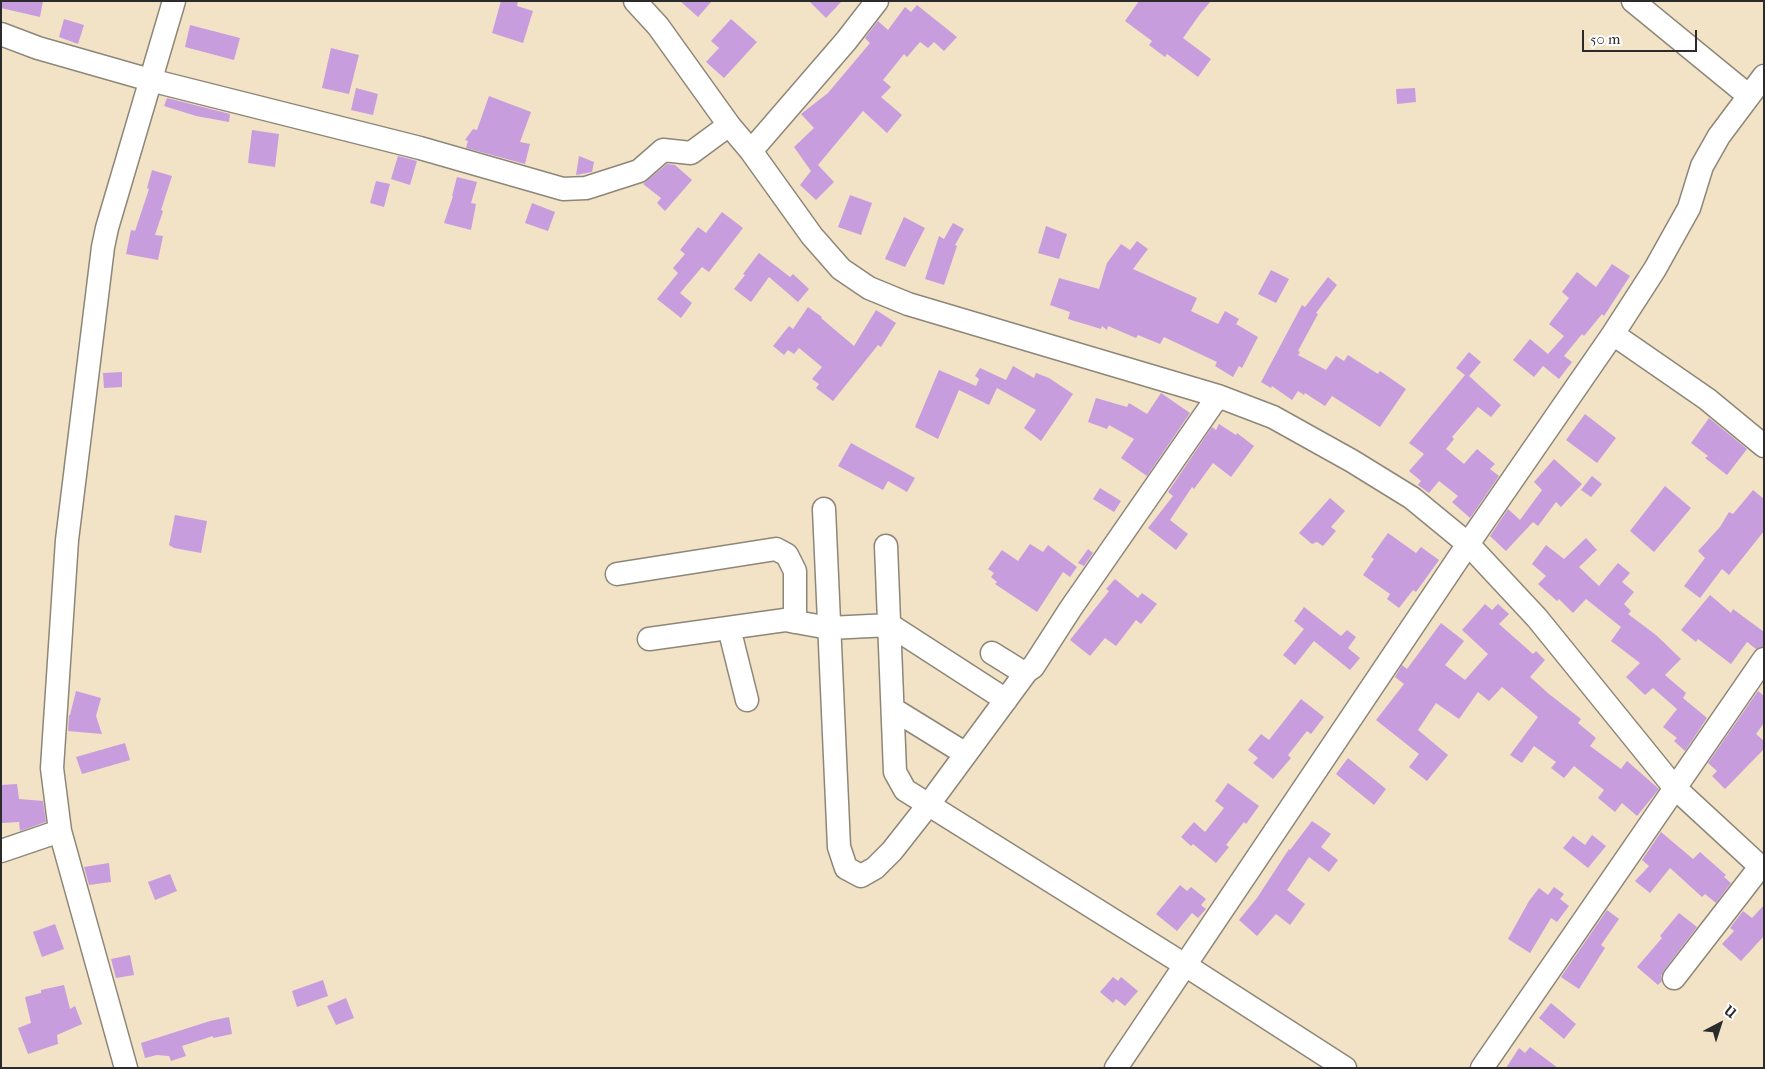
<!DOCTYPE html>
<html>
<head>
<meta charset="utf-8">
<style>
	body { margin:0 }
	#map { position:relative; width:1765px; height:1069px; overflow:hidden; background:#f2e2c6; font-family:"IM FELL French Canon",serif }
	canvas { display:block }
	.frame { position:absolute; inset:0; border:2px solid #2b2b2b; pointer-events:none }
	.north { position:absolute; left:1695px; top:999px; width:50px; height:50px; -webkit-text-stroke:4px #fff; paint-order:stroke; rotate:40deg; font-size:14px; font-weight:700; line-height:20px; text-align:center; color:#2b2b2b }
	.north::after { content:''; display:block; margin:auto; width:18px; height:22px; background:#2b2b2b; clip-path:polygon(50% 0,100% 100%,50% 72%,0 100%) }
	.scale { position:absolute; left:1582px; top:30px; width:115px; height:22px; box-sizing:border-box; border:2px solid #2b2b2b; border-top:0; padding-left:6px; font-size:15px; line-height:18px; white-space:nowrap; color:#2b2b2b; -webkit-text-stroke:4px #fff; paint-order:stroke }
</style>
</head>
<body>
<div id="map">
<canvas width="1765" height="1069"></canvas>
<div class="frame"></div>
<div class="north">U</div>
<div class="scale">50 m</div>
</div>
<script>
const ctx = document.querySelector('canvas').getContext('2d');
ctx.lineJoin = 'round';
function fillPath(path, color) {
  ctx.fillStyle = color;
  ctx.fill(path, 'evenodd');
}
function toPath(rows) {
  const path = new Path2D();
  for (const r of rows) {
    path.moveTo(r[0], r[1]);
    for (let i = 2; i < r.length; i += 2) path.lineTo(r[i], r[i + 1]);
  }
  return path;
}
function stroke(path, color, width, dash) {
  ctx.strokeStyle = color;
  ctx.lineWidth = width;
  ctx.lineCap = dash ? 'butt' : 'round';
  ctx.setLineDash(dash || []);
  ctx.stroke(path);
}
fillPath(toPath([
	[1,1,43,1,40,17,1,8],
	[501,1,518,1,517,6,533,11,523,43,492,33],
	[680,1,712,1,698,17],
	[809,1,842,1,826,18],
	[1139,1,1211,1,1200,14,1183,38,1211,59,1198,77,1167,54,1165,57,1149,45,1152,41,1125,21],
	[917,5,957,37,944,51,934,42,928,48,920,42,907,57,904,54,883,80,891,87,881,97,902,115,887,133,863,111,818,165,834,182,816,200,800,185,811,171,794,147,814,128,801,114,828,93,870,43,865,38,878,21,888,30,905,7,911,12],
	[64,19,84,25,78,44,59,37],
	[731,19,757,42,724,78,706,62,719,48,711,41],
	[190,25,240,38,234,60,185,47],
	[331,48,359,55,349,94,322,88],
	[356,88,378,94,373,115,351,110],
	[1415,88,1416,102,1397,104,1396,89],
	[489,96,531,112,520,142,530,144,525,164,466,148,468,141,465,140,473,129,477,130],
	[167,98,230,114,229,122,196,116,164,106],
	[252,130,279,134,275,167,248,163],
	[398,156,417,161,410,185,391,179],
	[579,156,594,162,592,172,576,175],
	[667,164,675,165,692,180,665,211,657,203,661,198,643,184],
	[152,170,172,176,161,210,163,211,155,235,163,236,158,260,126,254,131,230,135,231,149,189,147,188],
	[457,177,477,182,471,203,476,204,471,230,444,223,453,196,452,196],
	[376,181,390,184,384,207,370,203],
	[850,195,872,203,861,235,838,227],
	[532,203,555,212,548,231,525,223],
	[722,212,743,228,709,272,702,267,680,293,692,303,681,318,657,299,678,273,673,268,685,254,680,250,698,227,706,233],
	[904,217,925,228,905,267,885,259],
	[953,223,964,229,955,245,957,246,944,285,925,279,939,236,944,239],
	[1046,226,1067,234,1059,259,1038,253],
	[1137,241,1148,249,1133,269,1197,298,1191,311,1218,324,1225,311,1239,319,1236,324,1258,337,1242,368,1239,366,1233,377,1215,366,1217,362,1164,337,1160,344,1138,335,1136,338,1108,326,1107,330,1102,326,1101,329,1068,319,1070,312,1050,305,1059,278,1099,289,1107,263,1121,244,1130,250],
	[759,253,790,277,793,274,809,289,798,302,769,277,751,302,734,289,745,275,743,274],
	[1612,264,1630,276,1604,316,1602,314,1584,336,1582,334,1564,356,1572,362,1559,379,1543,366,1534,377,1513,360,1530,339,1548,354,1564,336,1549,324,1569,298,1562,292,1577,272,1596,287],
	[1271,270,1289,279,1276,303,1258,294],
	[1328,277,1337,285,1316,313,1318,314,1298,351,1300,352,1298,355,1326,370,1336,356,1344,361,1348,355,1378,374,1380,371,1406,389,1380,427,1332,396,1325,406,1305,393,1304,395,1298,391,1292,400,1272,386,1271,388,1261,382,1302,305,1305,307],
	[808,307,822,317,821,318,854,346,876,310,896,323,881,347,878,345,833,401,816,388,819,384,812,379,822,367,799,348,794,354,788,350,784,355,773,346,789,326,793,329],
	[1469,352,1481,362,1469,376,1501,405,1491,417,1478,407,1452,437,1454,439,1446,449,1464,464,1477,449,1495,464,1490,469,1499,476,1470,518,1452,502,1458,496,1439,481,1429,493,1418,485,1421,481,1409,471,1424,454,1409,443,1465,375,1456,368],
	[1013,366,1034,378,1036,373,1049,378,1073,394,1041,441,1024,428,1036,410,997,388,989,405,959,390,938,439,915,427,939,370,976,386,979,379,975,376,980,368,1006,380],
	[122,372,122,387,104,388,103,373],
	[1161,393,1190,413,1147,476,1121,458,1134,439,1109,425,1107,429,1088,422,1096,398,1127,407,1129,403,1147,414],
	[1585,414,1616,438,1597,463,1566,440],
	[1709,418,1747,449,1727,475,1705,458,1708,456,1691,443],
	[1219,424,1236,435,1237,433,1254,446,1231,477,1213,463,1194,489,1192,487,1170,520,1188,534,1176,550,1148,528,1173,496,1168,492,1212,427,1216,430],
	[851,443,915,478,907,492,888,481,883,490,838,466],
	[1554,459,1582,484,1561,507,1556,502,1538,526,1533,522,1506,551,1490,536,1508,509,1520,520,1542,490,1534,482],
	[1592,476,1602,484,1591,497,1581,490],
	[1665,486,1691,508,1654,552,1630,531],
	[1100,488,1121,501,1114,512,1093,499],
	[1753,490,1764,499,1764,531,1729,575,1722,569,1700,598,1684,586,1705,558,1698,551,1720,527,1729,512,1733,514],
	[1330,498,1345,511,1331,527,1336,531,1323,546,1317,542,1312,544,1299,533],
	[175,515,207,521,201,553,174,548,169,545],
	[1388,533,1416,553,1421,547,1439,560,1416,592,1413,590,1399,608,1387,599,1390,594,1363,575,1374,559,1371,557],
	[1586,538,1597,550,1579,567,1599,586,1618,563,1630,573,1622,582,1634,592,1624,604,1631,611,1628,614,1656,635,1681,659,1665,675,1686,693,1683,698,1707,718,1685,751,1674,741,1677,738,1663,727,1677,709,1653,688,1645,695,1626,677,1640,663,1611,641,1621,627,1586,599,1573,613,1559,599,1557,601,1538,584,1546,576,1532,564,1546,545,1564,559],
	[1030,544,1043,552,1048,545,1077,567,1070,577,1063,572,1037,612,995,584,997,582,991,577,994,573,988,569,1002,550,1018,561],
	[1088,549,1093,553,1084,566,1078,563],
	[1115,579,1138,598,1142,593,1157,604,1141,624,1136,620,1116,646,1105,638,1090,656,1070,640,1109,591,1106,589],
	[1710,595,1731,613,1733,609,1764,632,1764,646,1756,649,1747,642,1731,664,1698,639,1696,642,1681,630],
	[1485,604,1492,610,1498,604,1509,614,1499,624,1533,654,1536,651,1545,660,1530,677,1549,694,1581,719,1578,723,1596,738,1590,746,1621,769,1627,761,1659,789,1637,816,1622,803,1615,812,1598,798,1604,790,1574,766,1564,778,1551,768,1556,762,1534,746,1522,763,1510,755,1538,717,1502,687,1489,701,1478,692,1459,719,1436,703,1418,730,1448,755,1427,781,1409,767,1419,754,1376,720,1404,684,1395,677,1402,665,1407,669,1441,623,1464,641,1445,665,1465,680,1488,654,1462,630],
	[1304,607,1341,636,1347,630,1356,637,1348,648,1360,658,1350,670,1314,641,1295,665,1283,655,1304,629,1294,621],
	[76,691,101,698,96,716,102,734,68,731,69,715,70,715],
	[1758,691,1764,696,1764,723,1756,734,1764,741,1764,749,1725,789,1712,776,1717,771,1708,763],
	[1301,699,1324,717,1311,734,1307,731,1288,755,1291,758,1273,779,1253,763,1258,758,1248,750,1261,734,1269,740],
	[125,743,130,760,82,774,76,757],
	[1348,758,1386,789,1374,805,1336,774],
	[1228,783,1259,806,1246,824,1244,822,1226,845,1229,847,1216,863,1193,844,1191,846,1181,837,1194,822,1205,832,1224,808,1215,801],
	[17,784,19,799,43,801,46,822,20,831,19,822,2,823,1,785],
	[1312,821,1331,834,1321,847,1338,860,1329,872,1309,857,1287,890,1305,904,1290,925,1276,914,1257,936,1239,920,1257,898,1289,849,1290,850],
	[1661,832,1693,859,1700,852,1726,875,1724,877,1731,883,1716,903,1705,894,1702,897,1670,868,1650,893,1635,881,1649,866,1642,860],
	[1592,835,1606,846,1588,868,1563,848,1573,836,1585,845],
	[109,863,111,882,89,885,84,867],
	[170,874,177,891,155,900,148,882],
	[1180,885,1187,891,1191,887,1206,899,1201,905,1206,909,1198,918,1192,913,1177,931,1156,914],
	[1554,887,1564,894,1560,899,1569,906,1557,922,1551,918,1530,953,1508,939,1529,901,1539,888,1548,895],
	[1764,905,1764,936,1741,961,1722,944,1734,931,1730,928,1743,911,1752,918],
	[1607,910,1619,919,1601,945,1605,948,1579,989,1561,977],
	[1679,913,1697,927,1664,970,1661,976,1662,981,1658,985,1637,967,1662,938,1660,936],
	[55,924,64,949,42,957,33,932],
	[130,955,134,975,116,978,111,959],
	[1113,977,1118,981,1121,977,1138,991,1125,1006,1116,999,1113,1003,1100,992],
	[323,980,328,996,297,1007,292,991],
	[64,985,70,1009,75,1006,82,1024,57,1035,58,1044,28,1054,18,1028,31,1023,25,997,41,993,41,990],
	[346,998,354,1018,336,1025,327,1006],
	[1551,1003,1576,1024,1564,1039,1539,1018],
	[229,1017,232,1034,213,1038,213,1036,182,1046,186,1056,171,1061,169,1056,157,1055,145,1058,141,1043,210,1021],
	[1530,1047,1558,1068,1506,1068,1519,1048,1525,1053]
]), '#c79dde');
const minor = toPath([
	[635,1,658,26,729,125,751,151,812,236,841,269,869,288,908,304,1218,396,1273,417,1352,461,1412,498,1468,544,1537,618,1674,787,1764,870],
	[1633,1,1749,96],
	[1,34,38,48,150,80,420,148,563,189,586,188,639,171,663,150,691,153,729,125],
	[751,151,846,41,877,1],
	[1613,334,1707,399,1764,446],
	[824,509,839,847,846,868,861,876,875,868,892,851,929,804,1027,671],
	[886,546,895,772,905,790,1185,965,1345,1068],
	[617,574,776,549,787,555,795,571,795,622],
	[729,628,747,700],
	[649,639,785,620,829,628,890,625,1006,700],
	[992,653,1021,671,1027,671,1033,667,1071,608,1218,396],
	[893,709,966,754],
	[1,851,60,831],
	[1674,978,1760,867],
	[126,1068,60,831,52,768,67,540,103,247,107,228,174,1],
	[1116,1068,1468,544,1613,334,1655,269,1689,208,1702,166,1719,136,1764,76],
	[1482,1068,1764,659]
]);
stroke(minor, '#8e8678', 25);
stroke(minor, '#fff', 22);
</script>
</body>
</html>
